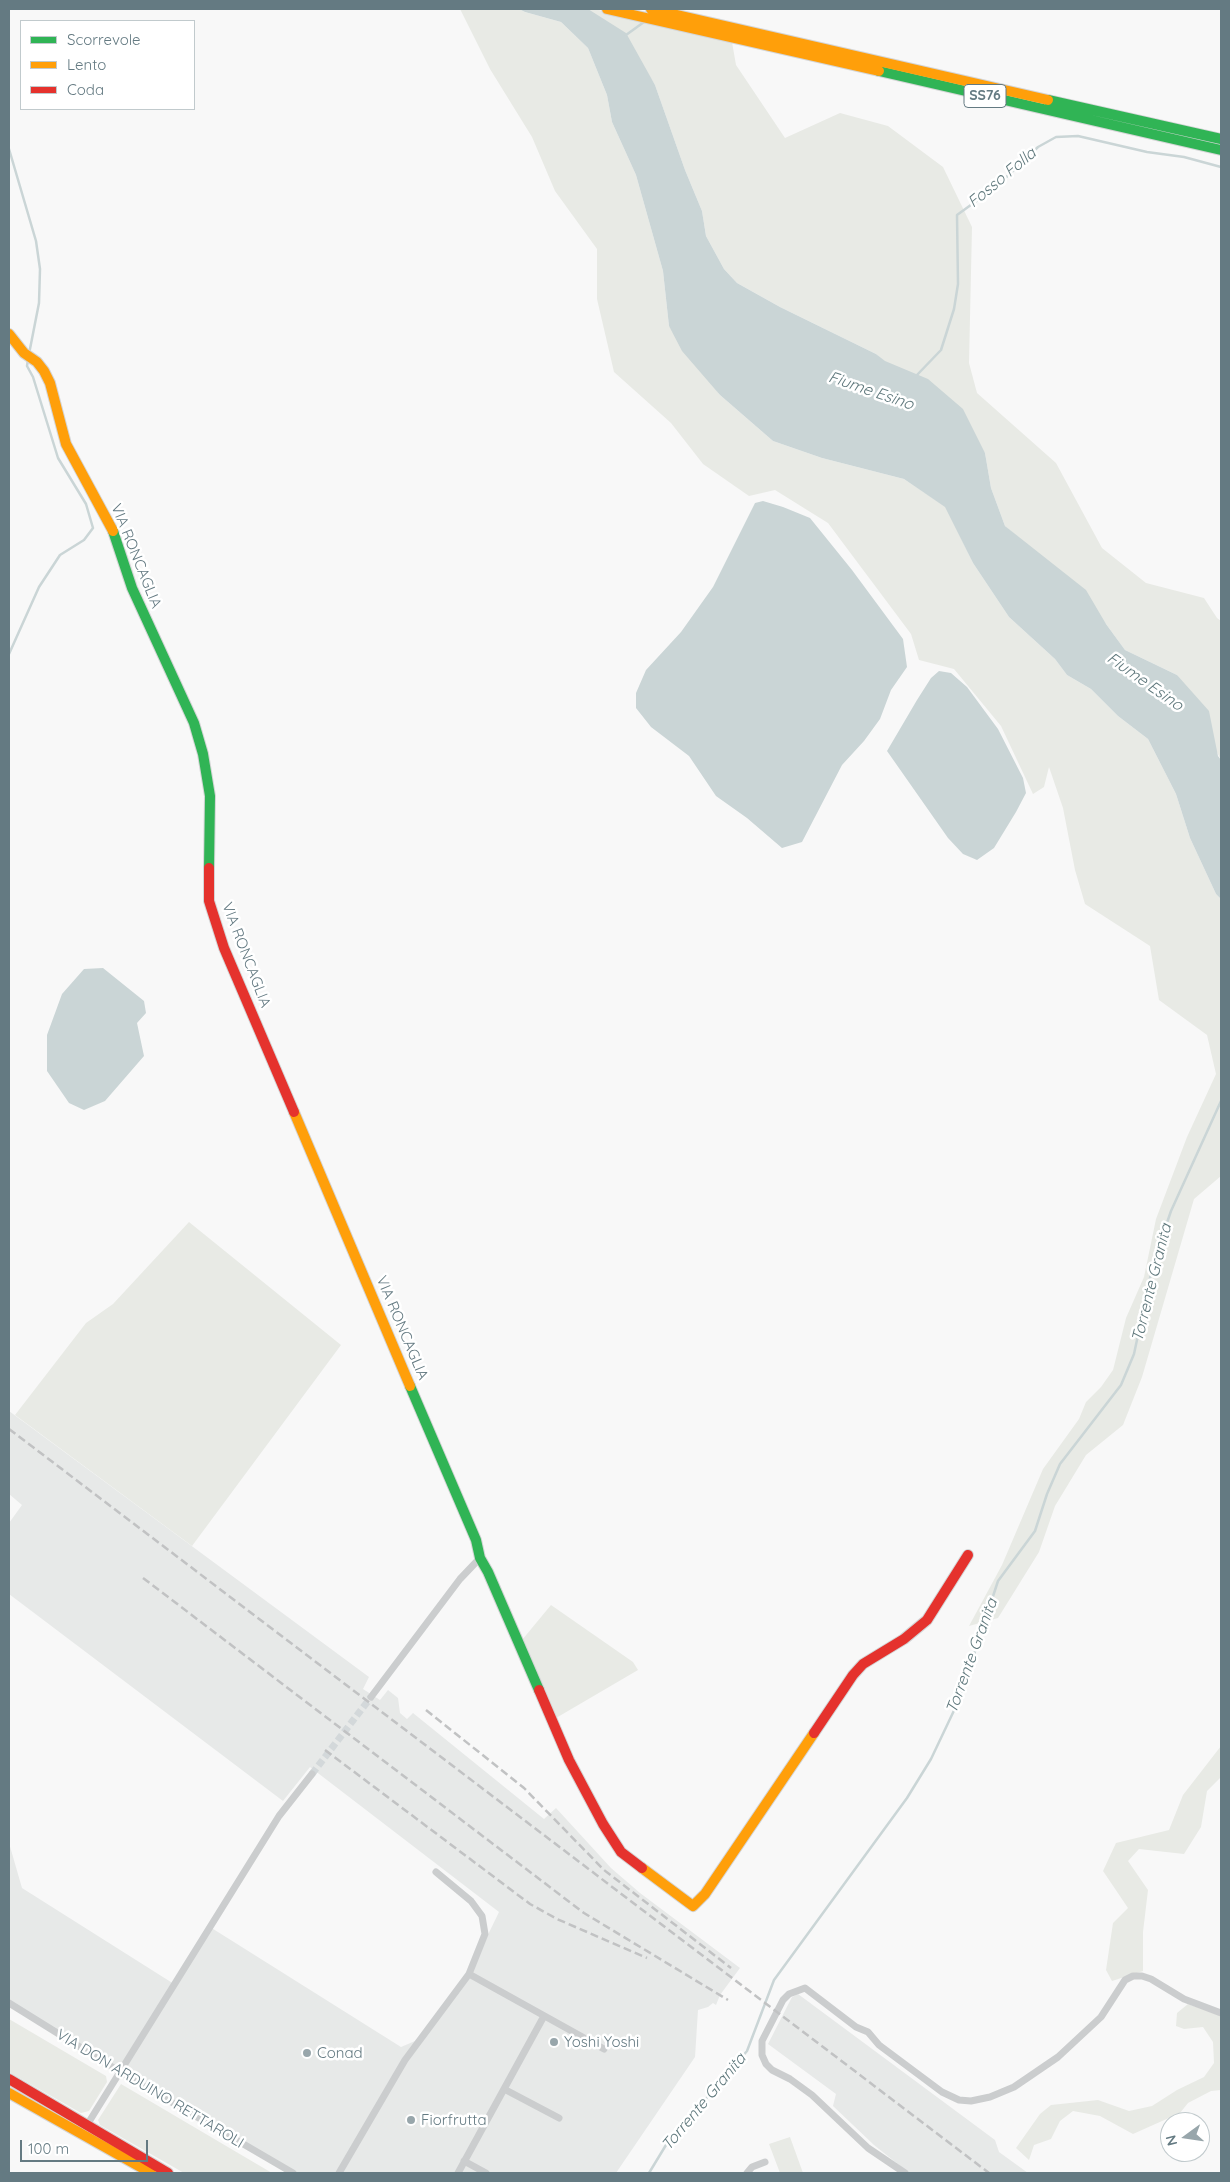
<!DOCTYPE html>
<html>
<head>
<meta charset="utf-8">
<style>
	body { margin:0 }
	#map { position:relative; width:1230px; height:2182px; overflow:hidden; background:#f8f8f8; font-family:Quicksand,sans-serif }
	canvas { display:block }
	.frame { position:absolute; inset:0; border:10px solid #647a82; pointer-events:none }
	.legend { position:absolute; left:20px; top:20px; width:175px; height:90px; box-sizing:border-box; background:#fff; border:1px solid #c1cacd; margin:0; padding:6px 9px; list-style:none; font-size:15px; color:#647a82 }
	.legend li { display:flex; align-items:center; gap:10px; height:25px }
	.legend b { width:25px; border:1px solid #c1cacd }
	.north { position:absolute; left:1160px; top:2112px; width:50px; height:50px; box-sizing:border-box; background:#fff; border:1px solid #c1cacd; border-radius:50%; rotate:256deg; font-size:14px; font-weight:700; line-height:20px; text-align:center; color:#647a82 }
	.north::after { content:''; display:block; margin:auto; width:18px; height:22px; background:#98a6ab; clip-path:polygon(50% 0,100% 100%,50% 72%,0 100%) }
	.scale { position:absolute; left:20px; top:2140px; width:128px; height:22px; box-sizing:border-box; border:2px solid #647a82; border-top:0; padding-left:6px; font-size:15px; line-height:18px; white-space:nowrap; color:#647a82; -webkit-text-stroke:4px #fff; paint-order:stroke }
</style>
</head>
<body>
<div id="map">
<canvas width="1230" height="2182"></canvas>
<div class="frame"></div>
<ul class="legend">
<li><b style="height:6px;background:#30b455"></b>Scorrevole</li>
<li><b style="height:6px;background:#ff9f0a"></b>Lento</li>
<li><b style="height:6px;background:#e5322d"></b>Coda</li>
</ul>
<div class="north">N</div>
<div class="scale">100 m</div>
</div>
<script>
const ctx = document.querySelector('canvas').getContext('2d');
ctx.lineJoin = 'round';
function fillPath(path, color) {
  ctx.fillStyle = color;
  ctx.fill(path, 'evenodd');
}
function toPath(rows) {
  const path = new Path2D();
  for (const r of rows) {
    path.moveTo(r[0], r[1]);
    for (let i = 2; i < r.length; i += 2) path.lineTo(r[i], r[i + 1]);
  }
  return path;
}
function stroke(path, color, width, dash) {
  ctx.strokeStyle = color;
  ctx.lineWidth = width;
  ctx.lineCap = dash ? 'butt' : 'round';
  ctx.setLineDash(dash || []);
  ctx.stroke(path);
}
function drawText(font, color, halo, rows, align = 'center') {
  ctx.font = font + ' Quicksand,sans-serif';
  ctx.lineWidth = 5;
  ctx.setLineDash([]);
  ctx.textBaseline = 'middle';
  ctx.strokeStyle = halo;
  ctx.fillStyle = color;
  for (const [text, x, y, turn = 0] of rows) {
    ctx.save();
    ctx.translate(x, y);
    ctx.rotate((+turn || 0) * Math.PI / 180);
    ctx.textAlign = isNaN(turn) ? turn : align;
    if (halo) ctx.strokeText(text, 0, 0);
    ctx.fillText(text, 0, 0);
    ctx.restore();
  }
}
fillPath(toPath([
	[9,1411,369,1677,363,1689,380,1700,388,1690,398,1698,400,1713,407,1719,413,1713,544,1819,556,1808,611,1868,640,1893,740,1968,720,1995,716,2005,713,2003,708,2007,698,2010,695,2057,616,2173,293,2173,9,2003,9,1843,22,1888,174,1984,210,1927,401,2047,422,2038,469,1974,499,1912,310,1767,283,1801,9,1594,9,1523,22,1505,9,1494],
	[798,1994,995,2140,999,2152,1028,2173,909,2173,874,2145,833,2106,836,2094,768,2044,792,1997]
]), '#e7e9e8');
fillPath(toPath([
	[460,9,519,9,525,12,561,22,588,48,607,95,612,122,636,175,663,271,669,326,720,395,773,441,822,458,904,479,946,507,973,563,1009,617,1055,659,1067,675,1091,689,1118,716,1148,739,1176,794,1190,838,1216,894,1221,899,1221,1176,1194,1199,1142,1377,1123,1425,1086,1455,1055,1506,1039,1552,998,1618,969,1626,1002,1565,1043,1469,1079,1419,1086,1402,1101,1387,1113,1370,1126,1318,1144,1277,1156,1219,1187,1137,1216,1074,1207,1035,1159,1000,1150,946,1085,904,1075,870,1063,808,1049,767,1044,787,1033,794,1001,726,954,669,919,660,911,634,828,523,775,490,749,496,703,464,671,423,614,372,597,299,597,249,555,191,532,137,490,69],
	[588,9,595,9,732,42,736,65,785,138,840,113,888,126,943,167,972,227,969,363,977,393,1056,463,1102,548,1146,583,1204,598,1217,618,1221,621,1221,760,1177,675,1125,650,1106,624,1030,548,1005,526,991,488,985,453,876,354,780,307,737,283,724,269,706,236,702,211,685,170,655,85,643,66],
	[189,1222,341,1345,192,1546,15,1415,86,1323,113,1304],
	[551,1605,633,1662,638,1670,556,1718,522,1640],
	[1221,1746,1221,1777,1207,1791,1201,1827,1184,1854,1139,1849,1128,1861,1148,1890,1143,1932,1143,1971,1112,1981,1106,1970,1113,1923,1128,1908,1103,1871,1116,1843,1169,1830,1183,1795],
	[1188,2004,1221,2016,1221,2090,1211,2091,1188,2103,1180,2113,1133,2134,1100,2116,1073,2111,1060,2121,1051,2139,1034,2145,1029,2160,1016,2148,1040,2114,1051,2105,1098,2100,1129,2111,1152,2106,1177,2090,1204,2077,1214,2063,1213,2042,1203,2027,1184,2029,1176,2026,1177,2013],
	[9,2019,106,2076,107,2082,89,2111,81,2113,9,2072],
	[121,2084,272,2173,184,2173,100,2125,98,2120],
	[790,2137,803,2173,780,2173,769,2144]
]), '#e8eae5');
fillPath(toPath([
	[519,9,588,9,626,33,655,85,685,170,702,211,706,236,724,269,737,283,780,307,876,354,885,361,928,379,963,409,985,453,991,488,1005,526,1086,590,1106,624,1125,650,1177,675,1209,711,1218,756,1221,760,1221,899,1216,894,1190,838,1176,794,1148,739,1118,716,1091,689,1067,675,1055,659,1009,617,973,563,945,507,904,479,822,458,773,441,720,395,682,351,669,326,663,271,636,175,612,122,607,95,588,48,561,22,525,12],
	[763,501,783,507,810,518,852,570,903,639,907,667,891,690,880,719,864,741,842,765,802,842,782,848,747,818,716,796,689,756,651,727,636,708,636,693,646,670,681,632,713,587,755,503],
	[939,671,951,673,967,687,998,729,1023,778,1026,793,1016,812,994,848,977,860,963,854,948,838,887,751,917,700,931,678],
	[103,968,144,1001,146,1013,137,1023,144,1056,105,1101,84,1110,69,1103,47,1071,47,1035,62,994,84,969]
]), '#cad5d6');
stroke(toPath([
	[626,35,644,22],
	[9,149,36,241,40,269,39,303,29,354],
	[916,376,941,350,954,309,958,284,957,215,997,186,1038,147,1056,137,1078,136,1147,152,1184,157,1221,167],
	[9,654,39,587,60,555,84,540,93,528,86,504,58,458,33,377,27,366,28,359],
	[649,2173,666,2145,747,2051,774,1980,907,1798,931,1759,959,1700,998,1581,1035,1531,1047,1494,1060,1464,1121,1385,1134,1354,1153,1264,1171,1211,1221,1101]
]), '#cad5d6', 2.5);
stroke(toPath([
	[312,1774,371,1697]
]), '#d3d8da', 7, [7, 3.5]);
const fast = toPath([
	[879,71,1221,150],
	[1048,100,1221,139],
	[113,531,132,588,194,723,203,754,210,796,209,868],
	[410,1386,476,1540,480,1558,488,1572,539,1690]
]);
const slow = toPath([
	[607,9,879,71],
	[651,9,1048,100],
	[9,334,24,353,37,362,44,371,50,383,66,444,113,531],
	[294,1112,410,1386],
	[642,1868,693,1906,705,1894,814,1733],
	[9,2093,151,2173]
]);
const jam = toPath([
	[209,868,209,901,224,948,294,1112],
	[539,1690,569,1760,603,1824,621,1852,642,1868],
	[814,1733,853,1675,863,1664,904,1639,927,1620,968,1555],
	[9,2079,168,2173]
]);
stroke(fast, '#d4d5d6', 12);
stroke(slow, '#d4d5d6', 12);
stroke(jam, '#d4d5d6', 12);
stroke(toPath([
	[371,1697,460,1579,480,1558],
	[469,1974,604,2049],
	[9,2003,120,2072,293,2173],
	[504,2089,559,2118],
	[87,2125,279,1816,312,1774],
	[464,2161,486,2173],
	[339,2173,405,2060,469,1974,485,1934,482,1916,471,1901,436,1872],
	[458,2173,544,2016],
	[747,2173,752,2167,765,2162],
	[905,2173,868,2148,812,2095,790,2079,772,2070,766,2064,762,2055,762,2041,783,2000,789,1994,805,1988,856,2027,868,2032,879,2045,942,2092,959,2100,971,2101,990,2097,1014,2087,1058,2057,1101,2017,1125,1980,1133,1976,1142,1976,1151,1979,1184,1999,1221,2013]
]), '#cbcdce', 7);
stroke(fast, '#30b455', 10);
stroke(slow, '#ff9f0a', 10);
stroke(jam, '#e5322d', 10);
stroke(toPath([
	[9,1429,989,2173],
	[143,1578,584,1913,728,2000],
	[426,1710,524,1788,604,1870,731,1968],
	[325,1750,530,1904,557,1919,647,1958]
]), '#c1c2c3', 2.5, [8, 4]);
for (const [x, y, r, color] of [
	[554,2042,5,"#98a6ab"],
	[307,2053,5,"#98a6ab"],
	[411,2120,5,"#98a6ab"]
]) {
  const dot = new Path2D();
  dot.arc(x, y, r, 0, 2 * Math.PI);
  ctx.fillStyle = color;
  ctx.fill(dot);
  stroke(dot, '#fff', 2);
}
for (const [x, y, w] of [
	[985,96,42]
]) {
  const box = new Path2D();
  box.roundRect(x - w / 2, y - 11.5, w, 23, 4);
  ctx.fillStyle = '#fff';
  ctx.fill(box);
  stroke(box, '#647a82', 1);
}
drawText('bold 14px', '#647a82', null, [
	["SS76",985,96]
]);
drawText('15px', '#647a82', '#fff', [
	["VIA RONCAGLIA",136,556,68],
	["VIA RONCAGLIA",246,955,69],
	["VIA RONCAGLIA",402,1328,67],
	["VIA DON ARDUINO RETTAROLI",150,2089,31]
]);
drawText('15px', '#647a82', '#fff', [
	["Yoshi Yoshi",564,2042],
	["Conad",317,2053],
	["Fiorfrutta",421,2120]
], 'left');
drawText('italic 16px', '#5f787c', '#fff', [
	["Fosso Folla",1002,178,-40],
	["Fiume Esino",871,391,19],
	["Fiume Esino",1145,682,35],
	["Torrente Granita",1152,1283,-76],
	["Torrente Granita",972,1656,-70],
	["Torrente Granita",704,2102,-50]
]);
</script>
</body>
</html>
